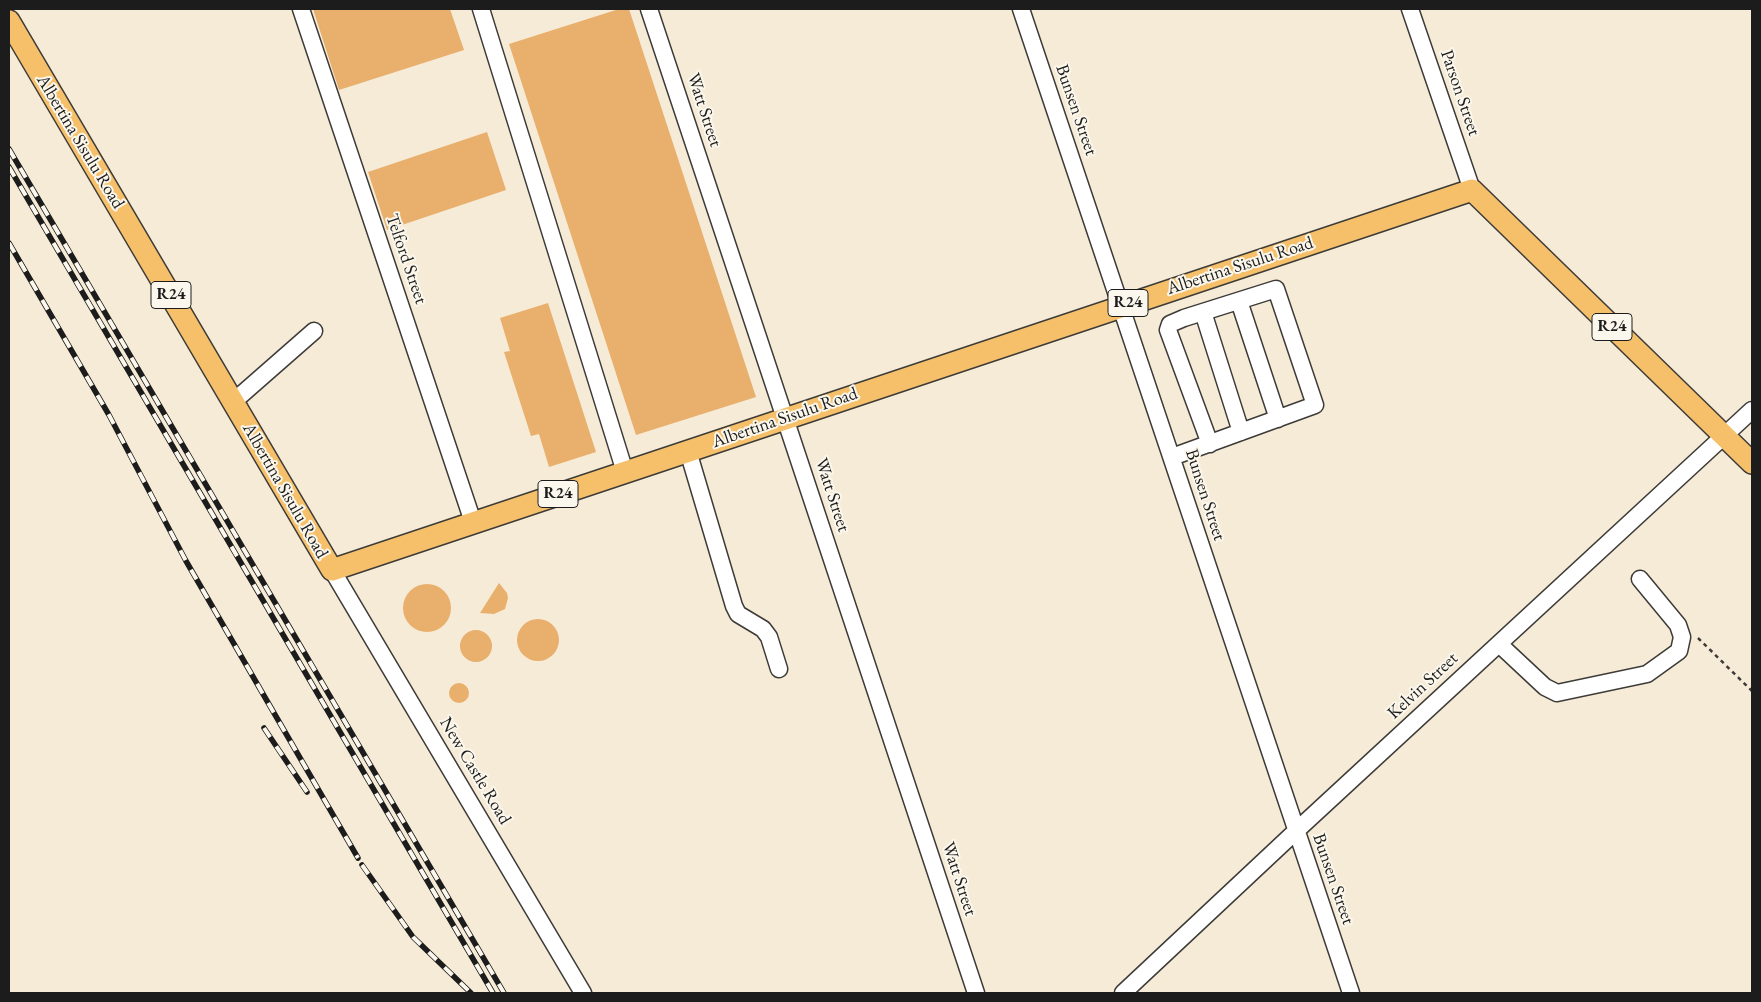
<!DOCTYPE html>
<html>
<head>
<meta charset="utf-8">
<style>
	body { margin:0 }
	#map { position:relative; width:1761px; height:1002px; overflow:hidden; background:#f6ebd6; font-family:"EB Garamond",serif }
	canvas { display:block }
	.frame { position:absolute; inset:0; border:10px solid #1c1c1c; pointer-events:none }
</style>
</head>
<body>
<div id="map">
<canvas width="1761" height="1002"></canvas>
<div class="frame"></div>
</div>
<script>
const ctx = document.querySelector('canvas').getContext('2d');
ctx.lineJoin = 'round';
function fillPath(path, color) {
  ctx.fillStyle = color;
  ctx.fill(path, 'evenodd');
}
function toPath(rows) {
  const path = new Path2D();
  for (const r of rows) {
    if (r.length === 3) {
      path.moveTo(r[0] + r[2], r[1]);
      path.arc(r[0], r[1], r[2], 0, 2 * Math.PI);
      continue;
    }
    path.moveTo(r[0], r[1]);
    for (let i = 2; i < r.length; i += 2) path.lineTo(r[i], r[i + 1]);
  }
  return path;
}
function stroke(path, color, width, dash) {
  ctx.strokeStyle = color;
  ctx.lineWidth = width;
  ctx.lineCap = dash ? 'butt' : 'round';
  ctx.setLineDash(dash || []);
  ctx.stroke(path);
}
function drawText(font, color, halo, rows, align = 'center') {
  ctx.font = font + ' "EB Garamond",serif';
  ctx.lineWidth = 4;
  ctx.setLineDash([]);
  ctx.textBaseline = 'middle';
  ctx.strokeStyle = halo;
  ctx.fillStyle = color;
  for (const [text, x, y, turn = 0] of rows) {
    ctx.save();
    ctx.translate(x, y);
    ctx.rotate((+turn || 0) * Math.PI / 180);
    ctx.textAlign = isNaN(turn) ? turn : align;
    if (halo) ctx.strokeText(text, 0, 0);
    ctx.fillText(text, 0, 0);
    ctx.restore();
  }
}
fillPath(toPath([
	[313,9,450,9,464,50,339,90],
	[619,9,629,9,756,397,636,435,509,44],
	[487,132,506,190,387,230,368,172],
	[548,303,596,452,549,467,539,434,531,436,504,352,510,351,500,318],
	[499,583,507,593,508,598,505,609,494,614,480,613],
	[427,608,24],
	[538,640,21],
	[476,646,16],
	[459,693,10]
]), '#e9af6c');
const minor = toPath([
	[301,9,473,522],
	[481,9,625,472],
	[649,9,976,993],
	[1021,9,1351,993],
	[1410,9,1472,190],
	[1239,301,1278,419],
	[233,402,314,331],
	[1210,444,1168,330,1170,324,1184,318,1203,312,1241,432],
	[688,451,734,606,738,614,763,629,769,637,779,669],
	[1172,457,1315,405,1276,289,1203,312],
	[332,570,583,993],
	[1499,644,1545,687,1557,693,1647,674,1679,651,1682,637,1678,625,1640,579],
	[1123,993,1296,831,1752,410]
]);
const major = toPath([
	[9,21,332,570,1472,190,1752,463]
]);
stroke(minor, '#3d3b38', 19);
stroke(major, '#3d3b38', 24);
stroke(toPath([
	[1698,638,1752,691]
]), '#3d3b38', 2.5, [4, 4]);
stroke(minor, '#fff', 16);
stroke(major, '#f6c06b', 21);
const rail = toPath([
	[9,149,504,993],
	[9,167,493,993],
	[9,243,109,415,186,561,358,858],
	[264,728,307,792],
	[362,865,413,937,471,993]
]);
stroke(rail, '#1c1c1c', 5.5);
stroke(rail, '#fbf7ec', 4, [11]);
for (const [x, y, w] of [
	[171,295,40],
	[1128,303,40],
	[1612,327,40],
	[558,494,40]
]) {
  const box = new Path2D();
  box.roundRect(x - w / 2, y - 13.5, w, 27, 4);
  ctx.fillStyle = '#fbf7ec';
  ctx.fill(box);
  stroke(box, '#1c1c1c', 1);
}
drawText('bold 16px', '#1c1c1c', null, [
	["R24",171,295],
	["R24",1128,303],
	["R24",1612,327],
	["R24",558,494]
]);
drawText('18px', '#1c1c1c', '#fbf7ec', [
	["Parson Street",1460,93,71],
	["Watt Street",704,110,72],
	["Bunsen Street",1076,110,71],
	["Albertina Sisulu Road",80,142,59],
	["Telford Street",406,259,71],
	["Albertina Sisulu Road",1240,266,-18],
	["Albertina Sisulu Road",785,418,-19],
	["Albertina Sisulu Road",285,491,60],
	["Watt Street",832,495,72],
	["Bunsen Street",1205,495,72],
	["Kelvin Street",1423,686,-43],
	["New Castle Road",475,771,59],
	["Watt Street",959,879,72],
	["Bunsen Street",1333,879,71]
]);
</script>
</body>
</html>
